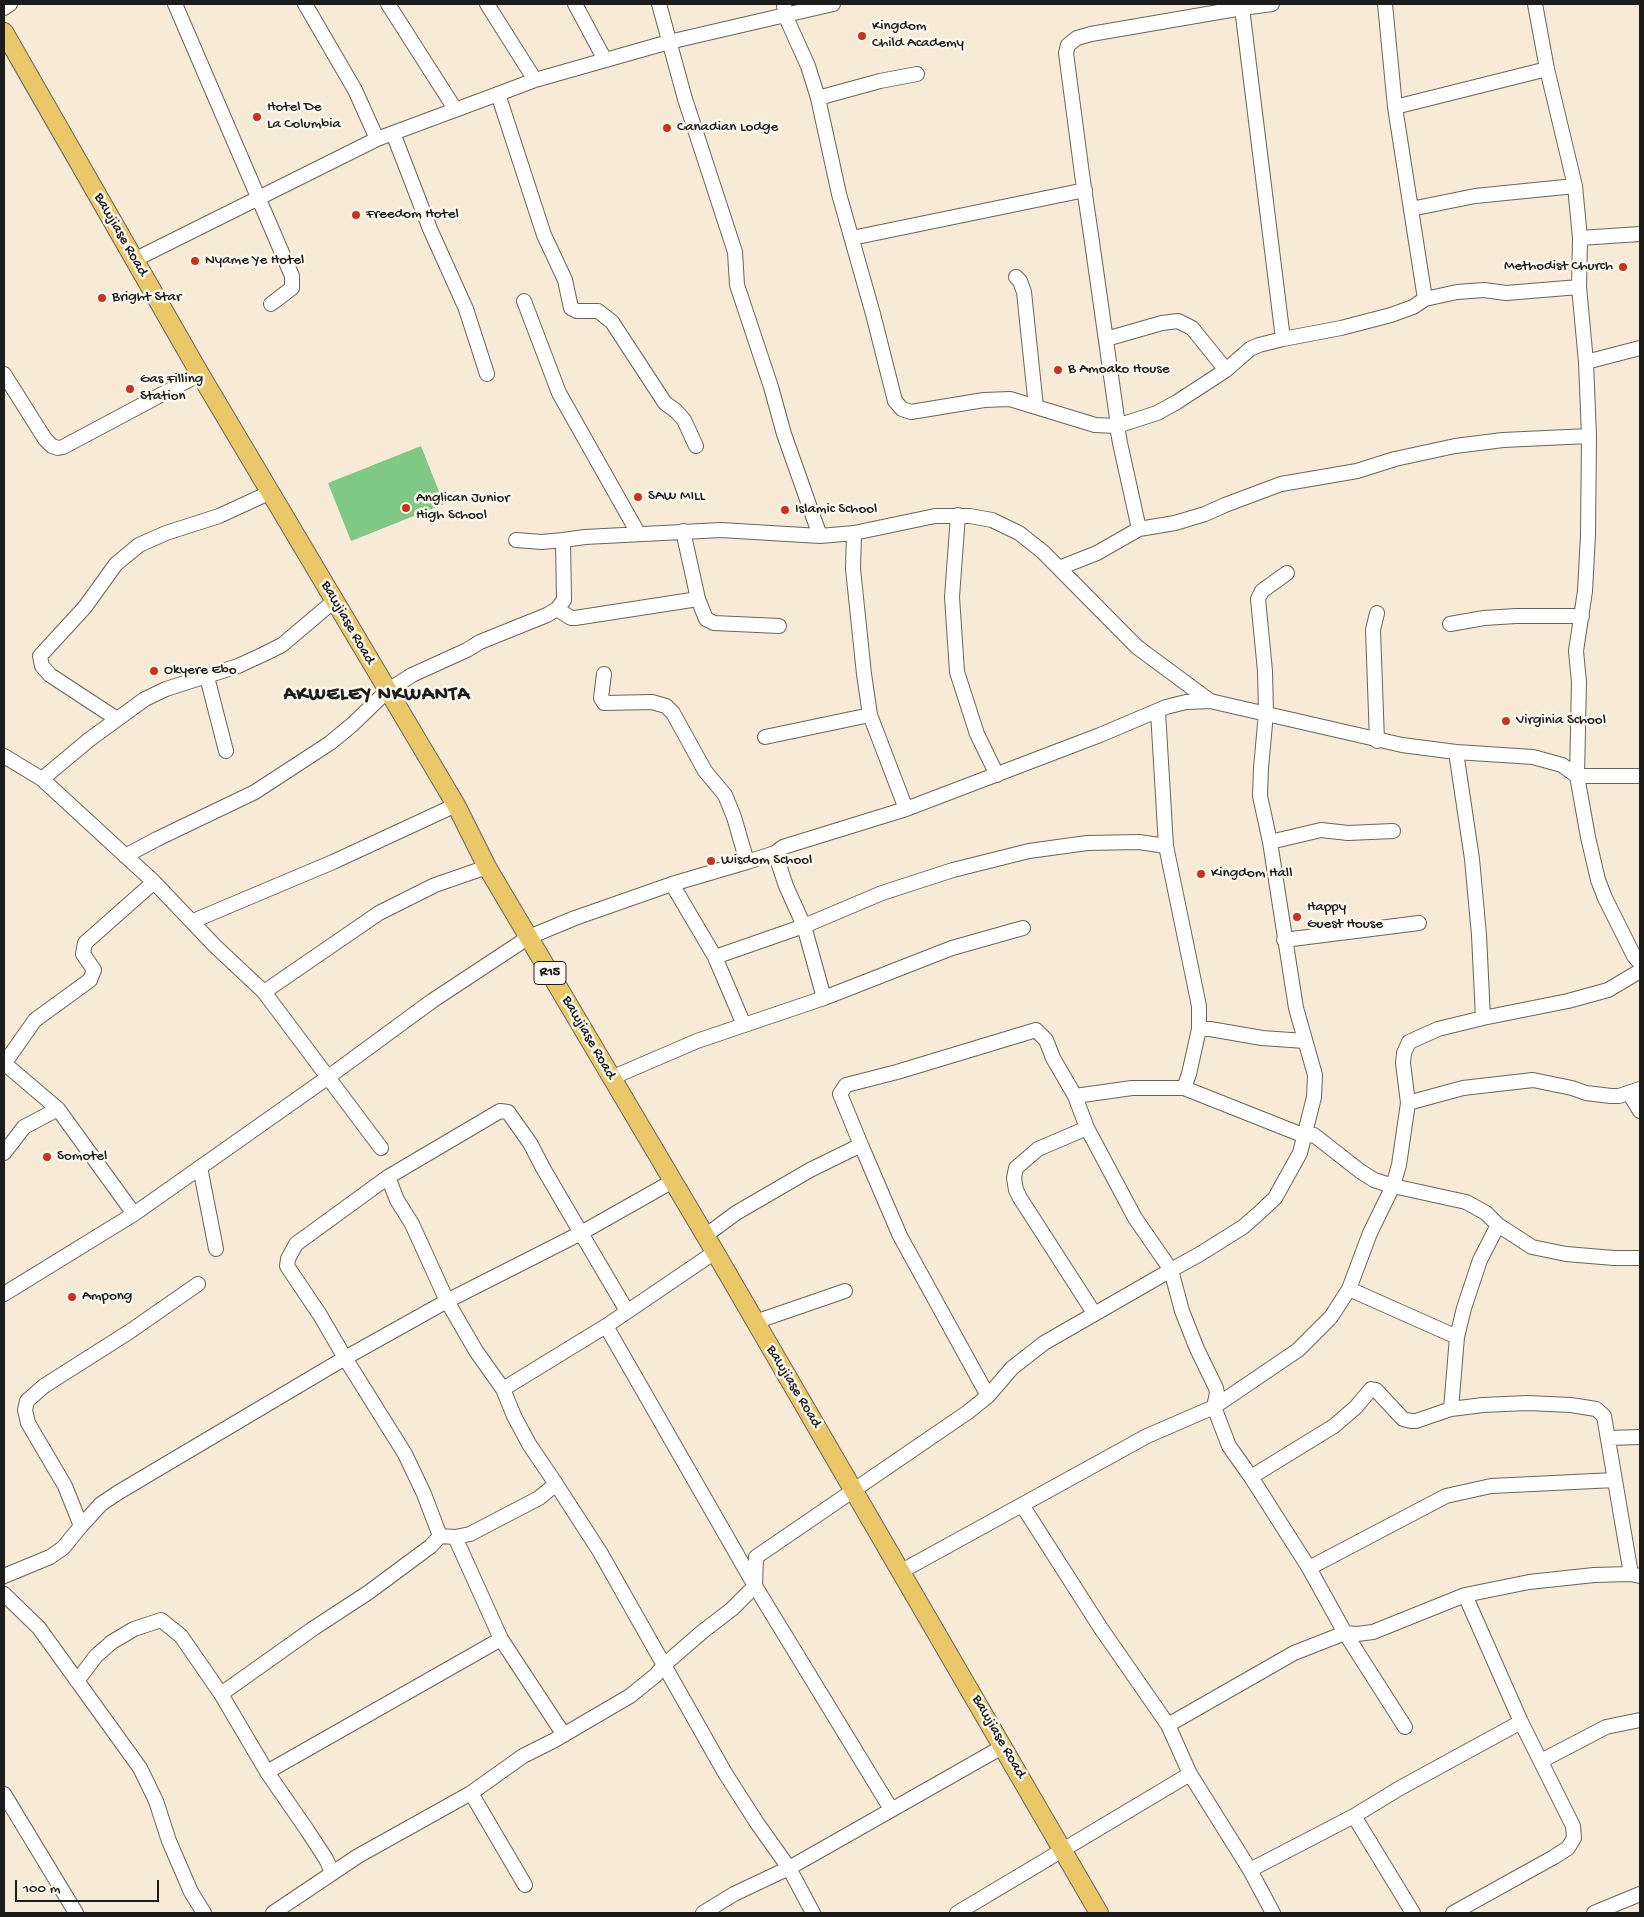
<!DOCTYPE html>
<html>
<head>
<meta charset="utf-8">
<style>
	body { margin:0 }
	#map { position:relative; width:1644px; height:1917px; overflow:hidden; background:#f7ebd7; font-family:"Gochi Hand",sans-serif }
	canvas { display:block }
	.frame { position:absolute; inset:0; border:5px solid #1c1c1c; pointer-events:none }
	.scale { position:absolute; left:15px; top:1880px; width:144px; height:22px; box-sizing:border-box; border:2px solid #1c1c1c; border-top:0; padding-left:6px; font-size:15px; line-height:18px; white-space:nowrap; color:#1c1c1c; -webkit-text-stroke:4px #fbf7ec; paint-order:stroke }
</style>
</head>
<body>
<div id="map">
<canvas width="1644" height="1917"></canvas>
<div class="frame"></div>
<div class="scale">100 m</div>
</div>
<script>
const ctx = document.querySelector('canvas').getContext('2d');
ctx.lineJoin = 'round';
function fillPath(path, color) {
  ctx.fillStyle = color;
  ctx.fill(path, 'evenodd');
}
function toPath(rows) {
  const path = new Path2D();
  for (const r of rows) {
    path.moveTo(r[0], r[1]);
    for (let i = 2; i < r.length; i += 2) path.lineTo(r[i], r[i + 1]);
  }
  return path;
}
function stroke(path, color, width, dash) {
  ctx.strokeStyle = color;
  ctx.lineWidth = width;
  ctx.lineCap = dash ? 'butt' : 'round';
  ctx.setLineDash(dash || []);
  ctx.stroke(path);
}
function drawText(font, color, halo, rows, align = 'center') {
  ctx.font = font + ' "Gochi Hand",sans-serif';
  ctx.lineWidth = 5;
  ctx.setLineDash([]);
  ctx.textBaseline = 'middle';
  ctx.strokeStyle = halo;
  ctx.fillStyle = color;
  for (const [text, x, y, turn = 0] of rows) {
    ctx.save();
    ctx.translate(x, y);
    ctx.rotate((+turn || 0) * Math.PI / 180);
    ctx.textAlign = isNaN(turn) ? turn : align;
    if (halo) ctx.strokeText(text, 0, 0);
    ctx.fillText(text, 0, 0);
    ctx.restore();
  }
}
fillPath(toPath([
	[421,446,444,504,351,541,328,483]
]), '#7fc885');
const minor = toPath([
	[175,4,292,276,292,288,271,304],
	[305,4,355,90,377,139],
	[388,4,455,109],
	[487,4,535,80],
	[575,4,605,60],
	[659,4,685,99,735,252,737,285,771,387,784,434,820,536],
	[784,4,785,15,808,66,818,98,839,194,873,314,895,401,902,409,911,412,984,400,1010,399,1095,425,1117,426,1157,413,1177,402,1226,370,1250,349,1259,345,1283,339,1242,8,1091,34,1077,38,1068,45,1066,53,1082,174,1092,242,1117,418,1117,426,1120,443,1139,529],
	[1385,4,1395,107,1425,299],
	[4,8,10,4],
	[1242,8,1272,4],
	[498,94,544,235,565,280,571,308,577,311,598,311,612,322,665,403,676,411,684,420,696,446],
	[818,98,880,81,917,74],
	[1395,107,1547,69],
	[393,133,430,229,466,309,487,374],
	[1411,209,1475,196,1575,186],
	[852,238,1085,190],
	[1580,238,1640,234],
	[134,260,377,139,498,94,535,80,669,42,833,4],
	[1016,277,1020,281,1024,292,1036,407],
	[524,301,559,393,638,533],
	[1106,339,1162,323,1178,321,1192,328,1226,370],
	[1283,339,1341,328,1391,315,1413,307,1425,299,1457,292,1484,290,1506,293,1579,287],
	[1586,362,1640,348],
	[4,374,45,439,52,446,58,448,63,447,200,374],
	[958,515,952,597,957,672,977,734,997,775],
	[683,531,698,599,706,619,714,623,779,626],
	[854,533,853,569,864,674,870,715,906,809],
	[516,540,542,542,563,540],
	[1059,568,1097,553,1139,529,1175,523,1205,514,1225,505,1281,484,1357,471,1395,459,1455,446,1503,440,1589,436],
	[557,609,571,618,575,618,698,599],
	[1377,613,1373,630,1377,741],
	[1450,624,1484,618,1516,616,1582,616],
	[604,674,601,698,604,703,652,702,666,706,673,713,705,771,725,795,734,817,747,862],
	[207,677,226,751],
	[117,719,50,675,42,666,40,656,85,607,116,564,139,545,166,533,219,516,271,492],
	[765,737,870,715],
	[1456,752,1472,859,1479,935,1483,1018,1438,1029,1409,1042,1404,1053,1403,1063,1408,1103,1399,1165,1393,1186,1466,1202,1486,1213,1498,1225,1532,1247,1566,1254,1614,1258,1640,1258],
	[4,756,42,779,154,882,215,946,264,992,381,1148],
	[1640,776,1577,776,1588,837,1598,880,1605,898,1634,956,1640,963],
	[42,779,90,739,145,699,166,689,238,666,264,654,282,645,334,601],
	[1270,842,1321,830,1348,833,1393,831],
	[775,853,786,886,804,926,824,998],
	[125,856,157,839,255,792,330,743,353,724,387,691,412,675,467,650,480,642,547,615,557,609,564,600,563,540,585,537,721,530,820,536,854,533,935,516,970,516,992,520,1019,533,1043,552,1137,647,1210,701],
	[672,884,715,957,804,926,882,893,953,870,1029,851,1087,843,1139,842,1166,846,1158,712],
	[193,921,333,862,456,805],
	[1284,940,1419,923],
	[715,957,744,1025],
	[264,992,379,913,435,885,487,867],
	[1483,1018,1568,1001,1608,990,1640,971],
	[1199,1029,1210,1029,1262,1038,1305,1041],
	[4,1063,58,1109,134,1214],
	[4,1064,35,1020,90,980,94,970,83,954,85,943,154,882],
	[611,1078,697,1041,824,998,952,948,1023,928],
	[1184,1088,1305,1136,1314,1135,1360,1171,1374,1180,1393,1186,1370,1233,1349,1289,1331,1317,1298,1350,1214,1407,1229,1446,1251,1477,1309,1568,1345,1633,1405,1727],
	[1629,1093,1640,1111],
	[1075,1096,1087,1128,1135,1218,1171,1270,1200,1254,1243,1227,1259,1213,1275,1198,1300,1153,1314,1097,1315,1075,1296,1008,1270,842,1260,796,1261,768,1266,713,1265,671,1258,599,1262,591,1287,573],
	[1408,1103,1463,1088,1533,1080,1572,1088,1586,1093,1611,1096,1619,1096,1640,1089],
	[1087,1128,1038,1149,1016,1168,1014,1178,1016,1190,1020,1198,1094,1313],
	[861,1145,900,1236,988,1396],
	[4,1153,24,1127,58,1109],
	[200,1167,216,1249],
	[388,1177,397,1200,412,1224,447,1301,476,1351,503,1389,606,1326,715,1252],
	[1498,1225,1480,1260,1464,1308,1457,1337,1451,1409,1483,1405,1527,1403,1571,1405,1596,1409,1604,1416,1631,1574],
	[705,1236,736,1213,810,1170,861,1145,840,1094,846,1085,897,1072,1036,1030,1046,1040,1053,1058,1075,1096,1132,1088,1184,1088,1189,1074,1199,1029,1199,1006,1166,846],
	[1349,1289,1457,1337],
	[4,1294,134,1214,327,1078,432,1001,529,937,575,918,672,884,747,862,775,853,783,847,906,809,1100,735,1166,707,1186,702,1210,701,1402,745,1456,752,1533,757,1562,765,1577,776,1579,682,1576,651,1585,591,1588,535,1589,436,1586,362,1579,287,1580,238,1575,186,1547,69,1535,4],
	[627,1311,581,1233,543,1168,530,1143,508,1112,500,1111,388,1177,296,1244,288,1259,287,1266,320,1315,345,1358,447,1301,581,1233,673,1181],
	[755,1322,845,1291],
	[606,1326,755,1586,891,1809],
	[1609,1438,1640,1437],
	[1251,1477,1334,1426,1356,1407,1371,1389,1376,1390,1403,1419,1411,1421,1416,1421,1451,1409],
	[556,1484,600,1552,725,1773,757,1823,789,1868,813,1913],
	[1022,1505,1100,1627,1168,1725,1190,1774,1250,1870,1273,1913],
	[81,1526,101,1504,119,1492,345,1358,405,1454,424,1494,440,1536,431,1546,369,1592,314,1628,221,1694],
	[440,1536,455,1537,470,1534,539,1498,556,1484,529,1444,514,1416,503,1389],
	[455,1537,501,1639,564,1735],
	[1309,1568,1446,1496,1491,1486,1615,1480],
	[4,1576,50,1557,63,1548,81,1526,65,1486,28,1423,25,1410,27,1401,44,1386,129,1332,198,1284],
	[4,1594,39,1628,140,1768,156,1801,169,1841,191,1892,204,1913],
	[77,1681,96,1656,112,1642,134,1629,161,1620,181,1636,221,1694,267,1772,307,1830,326,1859,332,1872],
	[1168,1725,1294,1653,1345,1633,1357,1634,1373,1632,1465,1595,1529,1582,1594,1575,1631,1574,1640,1576],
	[1541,1761,1606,1727,1640,1720],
	[267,1772,501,1639],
	[471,1793,525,1885],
	[4,1794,76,1913],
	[1354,1816,1413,1913],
	[1250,1870,1354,1816,1400,1788,1521,1722],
	[273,1913,358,1856,471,1793,523,1756,553,1741,630,1696,656,1675,664,1665,702,1632,732,1609,755,1586,756,1557,968,1412,988,1396,1012,1368,1044,1343,1171,1270,1182,1311,1197,1349,1216,1388,1217,1393,1214,1407,1147,1436,900,1572],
	[703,1913,734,1894,789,1868,1004,1746],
	[957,1913,1190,1774],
	[1453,1913,1554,1857,1568,1848,1574,1838,1573,1826,1521,1722,1465,1595],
	[1594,1913,1640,1894]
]);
const major = toPath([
	[4,32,200,374,456,805,487,867,715,1252,1099,1913]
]);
stroke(minor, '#69645d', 16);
stroke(major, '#69645d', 20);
stroke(minor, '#fff', 14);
stroke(major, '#eac769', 18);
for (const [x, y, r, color] of [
	[862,36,5,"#c8321e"],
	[257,117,5,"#c8321e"],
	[667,128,5,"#c8321e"],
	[356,215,5,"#c8321e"],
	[195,261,5,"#c8321e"],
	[1623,267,5,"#c8321e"],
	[102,298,5,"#c8321e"],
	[1058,370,5,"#c8321e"],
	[130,389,5,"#c8321e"],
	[638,497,5,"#c8321e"],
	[406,508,5,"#c8321e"],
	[785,510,5,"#c8321e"],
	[154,671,5,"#c8321e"],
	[1506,721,5,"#c8321e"],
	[711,861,5,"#c8321e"],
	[1201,874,5,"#c8321e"],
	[1297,917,5,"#c8321e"],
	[47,1157,5,"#c8321e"],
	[72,1297,5,"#c8321e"]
]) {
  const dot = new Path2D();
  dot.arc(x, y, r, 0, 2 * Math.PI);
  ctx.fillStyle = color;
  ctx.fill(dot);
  stroke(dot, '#fbf7ec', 2);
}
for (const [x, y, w] of [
	[550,973,32]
]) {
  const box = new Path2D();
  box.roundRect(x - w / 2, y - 11.5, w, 23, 4);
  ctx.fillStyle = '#fbf7ec';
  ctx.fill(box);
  stroke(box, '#1c1c1c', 1);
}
drawText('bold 14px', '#1c1c1c', null, [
	["R15",550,973]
]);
drawText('15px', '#1c1c1c', '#fbf7ec', [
	["Kingdom",872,27],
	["Child Academy",872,44],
	["Hotel De",267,108],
	["La Columbia",267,125],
	["Canadian Lodge",677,128],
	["Freedom Hotel",366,215],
	["Nyame Ye Hotel",205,261],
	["Methodist Church",1613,267,"right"],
	["Bright Star",112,298],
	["B Amoako House",1068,370],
	["Gas Filling",140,380],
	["Station",140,397],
	["SAW MILL",648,497],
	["Anglican Junior",416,499],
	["High School",416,516],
	["Islamic School",795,510],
	["Okyere Ebo",164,671],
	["Virginia School",1516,721],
	["Wisdom School",721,861],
	["Kingdom Hall",1211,874],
	["Happy",1307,908],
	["Guest House",1307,925],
	["Somotel",57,1157],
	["Ampong",82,1297]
], 'left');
drawText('15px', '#1c1c1c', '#fbf7ec', [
	["Bawjiase Road",120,235,60],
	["Bawjiase Road",347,623,60],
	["Bawjiase Road",588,1038,60],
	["Bawjiase Road",793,1387,59],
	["Bawjiase Road",998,1737,60]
]);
ctx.letterSpacing = '1px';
drawText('bold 20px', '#1c1c1c', '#fbf7ec', [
	["AKWELEY NKWANTA",377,696]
]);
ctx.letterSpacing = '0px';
</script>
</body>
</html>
